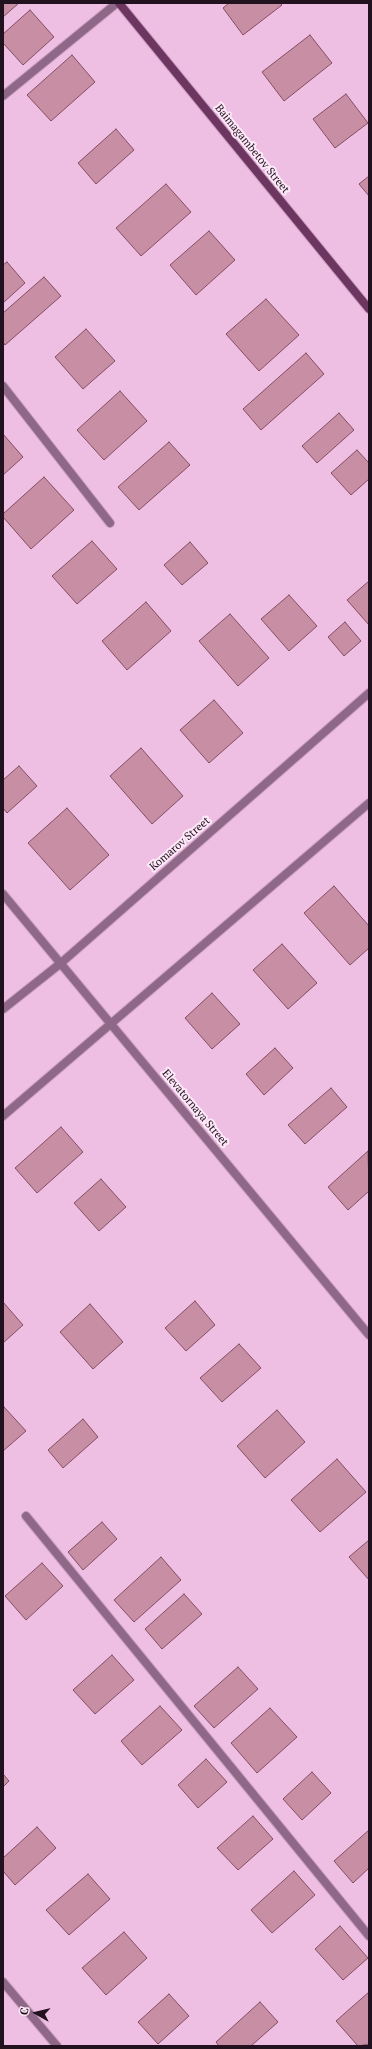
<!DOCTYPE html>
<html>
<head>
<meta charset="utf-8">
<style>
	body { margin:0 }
	#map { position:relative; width:372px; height:2049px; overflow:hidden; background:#efbee3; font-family:"PT Serif",serif }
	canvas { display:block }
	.frame { position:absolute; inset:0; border:4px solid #22111f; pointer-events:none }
	.north { position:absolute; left:16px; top:1993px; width:40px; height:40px; -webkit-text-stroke:3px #fee9f9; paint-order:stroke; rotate:278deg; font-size:11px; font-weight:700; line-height:16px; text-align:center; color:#22111f }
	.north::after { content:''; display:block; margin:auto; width:14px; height:18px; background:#22111f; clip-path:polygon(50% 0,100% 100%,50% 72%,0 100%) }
</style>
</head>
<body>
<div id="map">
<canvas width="372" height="2049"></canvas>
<div class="frame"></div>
<div class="north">С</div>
</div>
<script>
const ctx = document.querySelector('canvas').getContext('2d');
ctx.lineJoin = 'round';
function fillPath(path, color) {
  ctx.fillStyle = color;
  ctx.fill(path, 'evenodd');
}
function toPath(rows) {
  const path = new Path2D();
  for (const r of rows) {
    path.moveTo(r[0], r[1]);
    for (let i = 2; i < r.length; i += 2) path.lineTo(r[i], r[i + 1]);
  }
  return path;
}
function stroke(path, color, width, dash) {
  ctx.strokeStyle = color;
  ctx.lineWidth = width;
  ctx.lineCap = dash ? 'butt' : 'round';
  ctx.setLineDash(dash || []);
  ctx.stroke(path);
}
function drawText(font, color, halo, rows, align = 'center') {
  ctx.font = font + ' "PT Serif",serif';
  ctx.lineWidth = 4;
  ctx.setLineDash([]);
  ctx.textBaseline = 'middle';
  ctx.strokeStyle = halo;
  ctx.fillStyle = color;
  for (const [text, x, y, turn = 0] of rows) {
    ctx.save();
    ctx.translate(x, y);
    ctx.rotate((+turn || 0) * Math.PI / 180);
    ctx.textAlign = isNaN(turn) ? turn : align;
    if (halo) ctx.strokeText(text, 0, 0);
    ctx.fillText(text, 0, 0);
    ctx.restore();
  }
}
const building = toPath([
	[3,3,19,3,3,17,3,3],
	[229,3,280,3,282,5,243,35,223,8,229,3],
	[30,10,54,37,23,65,3,43,3,34,30,10],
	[310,35,332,63,284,101,262,72,310,35],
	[72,55,95,82,51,121,27,95,72,55],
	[346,94,368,123,335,148,313,119,346,94],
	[116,129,134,150,96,184,78,163,116,129],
	[369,176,369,196,359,184,369,176],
	[166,184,191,212,141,256,116,228,166,184],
	[209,231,235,260,196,295,170,265,209,231],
	[7,262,25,283,3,303,3,265,7,262],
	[44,277,61,296,5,345,3,342,3,313,44,277],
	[266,299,299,335,259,371,226,334,266,299],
	[86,329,115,361,83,389,55,357,86,329],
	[306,353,324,374,261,430,243,409,306,353],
	[120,391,147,421,104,460,77,430,120,391],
	[339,413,354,430,317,463,302,446,339,413],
	[3,434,23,457,3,475,3,434],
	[169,442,190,465,139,510,118,487,169,442],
	[357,450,369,463,369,479,351,495,331,473,357,450],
	[44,477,74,510,31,549,3,517,3,514,44,477],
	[92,541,117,569,77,604,52,576,92,541],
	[190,542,208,563,182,585,164,565,190,542],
	[369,581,369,625,347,600,369,581],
	[289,595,317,626,289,651,261,619,289,595],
	[146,602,171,631,127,670,102,641,146,602],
	[230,614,269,658,238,686,199,641,230,614],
	[345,622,361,641,344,656,328,637,345,622],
	[214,700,243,733,209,763,180,730,214,700],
	[141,748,183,796,152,824,110,776,141,748],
	[19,766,37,786,7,813,3,808,3,780,19,766],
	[67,808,109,855,70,890,28,843,67,808],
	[334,886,369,926,369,948,350,965,304,913,334,886],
	[282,944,317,983,288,1009,253,970,282,944],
	[212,993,240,1024,212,1049,185,1018,212,993],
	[275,1048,293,1068,264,1095,246,1074,275,1048],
	[331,1088,347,1107,305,1144,288,1125,331,1088],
	[61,1127,83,1152,37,1193,15,1168,61,1127],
	[368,1151,369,1191,348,1210,328,1187,368,1151],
	[101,1179,126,1207,99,1231,74,1203,101,1179],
	[195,1301,215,1325,186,1351,165,1328,195,1301],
	[3,1302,23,1325,3,1343,3,1302],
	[90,1304,123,1342,93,1369,60,1332,90,1304],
	[239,1344,261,1368,222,1402,200,1378,239,1344],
	[4,1407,26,1431,3,1451,3,1408,4,1407],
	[277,1410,305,1442,265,1478,237,1446,277,1410],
	[83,1419,98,1437,63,1468,48,1450,83,1419],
	[337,1459,366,1492,320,1532,291,1500,337,1459],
	[102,1522,117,1539,83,1570,68,1552,102,1522],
	[369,1540,369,1580,349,1557,369,1540],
	[161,1557,181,1580,134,1622,114,1600,161,1557],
	[42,1563,63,1586,26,1620,5,1596,42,1563],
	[184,1594,202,1614,162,1649,145,1629,184,1594],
	[112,1655,134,1680,95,1714,73,1690,112,1655],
	[238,1667,258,1689,214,1728,194,1706,238,1667],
	[160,1706,182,1730,142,1765,121,1741,160,1706],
	[270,1708,297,1737,257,1773,231,1743,270,1708],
	[206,1759,227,1782,198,1808,178,1785,206,1759],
	[312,1772,331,1793,302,1820,283,1799,312,1772],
	[3,1774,9,1781,3,1787,3,1774],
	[253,1816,273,1839,238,1870,217,1848,253,1816],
	[37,1827,56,1848,15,1885,3,1871,3,1858,37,1827],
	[369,1830,369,1868,353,1883,334,1861,369,1830],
	[294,1871,315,1895,272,1933,251,1910,294,1871],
	[88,1874,110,1899,69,1935,46,1910,88,1874],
	[340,1926,368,1958,343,1980,315,1949,340,1926],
	[124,1932,147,1958,106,1995,82,1968,124,1932],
	[369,1992,369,2044,358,2046,336,2021,369,1992],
	[169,1994,189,2016,158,2044,138,2022,169,1994],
	[260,2002,278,2022,251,2046,219,2046,216,2042,260,2002]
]);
fillPath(building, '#c78ea4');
stroke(building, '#824e63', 1);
const lane = toPath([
	[3,96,117,3],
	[3,386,110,523],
	[26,1516,369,1936]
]);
const street = toPath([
	[3,894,369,1335],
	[3,1009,61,963,369,693],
	[3,1116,369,803],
	[3,1982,57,2046]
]);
const secondary = toPath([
	[119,3,369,309]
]);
stroke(lane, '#ca9fc0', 10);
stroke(street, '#ca9fc0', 10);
stroke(secondary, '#ca9fc0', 10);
stroke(lane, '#8e6886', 8);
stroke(street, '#8e6886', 8);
stroke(secondary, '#6c3661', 8);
drawText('11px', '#22111f', '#fee9f9', [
	["Baimagambetov Street",252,149,51],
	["Komarov Street",180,844,-41],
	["Elevatornaya Street",195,1108,50]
]);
</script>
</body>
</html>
